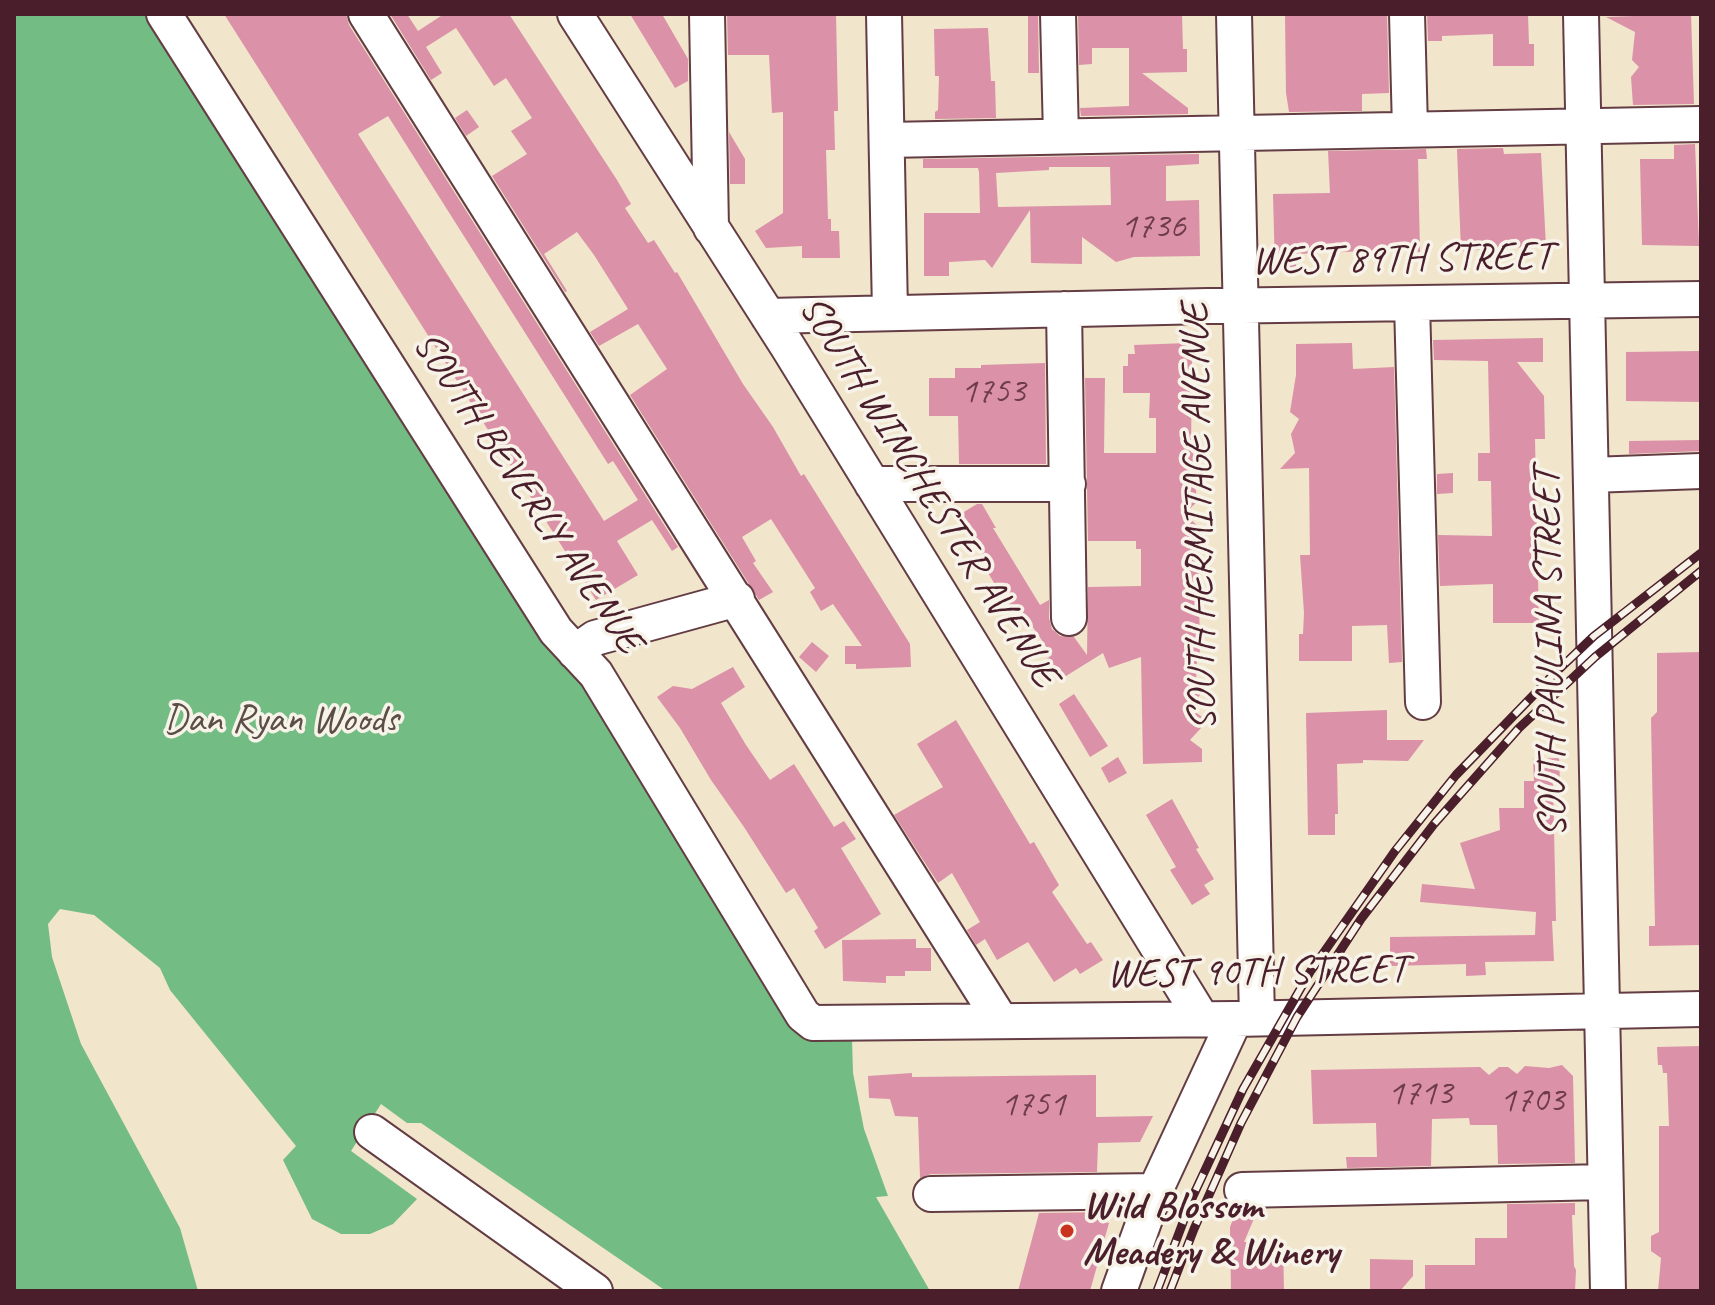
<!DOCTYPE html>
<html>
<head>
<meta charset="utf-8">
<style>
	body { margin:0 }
	#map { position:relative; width:1715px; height:1305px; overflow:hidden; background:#f1e5cc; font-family:Caveat,sans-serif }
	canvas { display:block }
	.frame { position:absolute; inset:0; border:16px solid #4a1f2b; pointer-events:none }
</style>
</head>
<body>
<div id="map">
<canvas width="1715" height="1305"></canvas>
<div class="frame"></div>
</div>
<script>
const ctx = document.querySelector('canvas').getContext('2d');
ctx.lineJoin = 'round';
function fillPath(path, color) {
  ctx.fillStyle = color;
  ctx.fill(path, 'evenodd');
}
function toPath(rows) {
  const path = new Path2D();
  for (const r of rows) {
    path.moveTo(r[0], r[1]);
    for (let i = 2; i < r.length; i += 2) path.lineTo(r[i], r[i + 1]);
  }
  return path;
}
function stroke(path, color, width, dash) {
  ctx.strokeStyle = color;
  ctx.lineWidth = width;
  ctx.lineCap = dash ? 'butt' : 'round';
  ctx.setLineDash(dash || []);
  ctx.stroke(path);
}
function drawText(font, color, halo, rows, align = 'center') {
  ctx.font = font + ' Caveat,sans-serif';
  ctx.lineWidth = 7;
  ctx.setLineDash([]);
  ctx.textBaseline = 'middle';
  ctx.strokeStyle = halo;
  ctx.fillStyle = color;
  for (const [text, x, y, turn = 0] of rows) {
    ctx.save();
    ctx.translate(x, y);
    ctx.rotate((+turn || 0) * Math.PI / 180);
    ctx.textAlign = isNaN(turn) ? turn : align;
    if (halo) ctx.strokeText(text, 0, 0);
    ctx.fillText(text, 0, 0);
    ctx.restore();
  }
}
fillPath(toPath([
	[14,14,149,14,597,699,796,1030,852,1039,853,1073,864,1129,888,1196,876,1197,930,1291,666,1291,421,1123,407,1123,381,1104,351,1151,417,1199,393,1224,370,1234,341,1234,312,1219,283,1160,296,1146,170,990,160,968,94,915,60,909,48,924,52,957,81,1044,180,1228,198,1291,14,1291]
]), '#73bc83');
fillPath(toPath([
	[224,14,346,14,349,25,678,547,672,551,652,520,617,541,638,575,596,600],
	[388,116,608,464,613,461,638,500,604,521,358,134],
	[390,14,407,14,418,31,444,14,509,14,617,180,631,204,625,208,648,243,654,240,675,273,677,272,743,384,773,427,801,476,804,474,910,644,911,667,856,669,856,664,845,664,845,646,862,646,833,604,821,611,810,592,815,588,771,519,742,537,756,561,753,563,773,592,759,600,630,395,667,369,638,324,599,346,590,332,628,309,594,255,577,232,544,254,567,291,565,292,492,176,527,154,511,131,532,118,506,78,494,86,456,28,426,47,442,73,431,80],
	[630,14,662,14,688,59,688,81,675,88],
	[727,14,836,14,838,111,834,111,835,150,826,150,828,219,831,219,831,231,839,231,840,258,802,258,802,246,766,248,755,231,783,213,783,112,772,113,769,55,728,55],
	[1028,14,1038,14,1039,73,1028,73],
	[1078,14,1182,14,1183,49,1187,49,1187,72,1142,73,1188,108,1188,114,1081,116,1080,108,1129,106,1129,48,1092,48,1092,64,1079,65],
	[1285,14,1387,14,1389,93,1362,94,1362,111,1289,112,1286,93],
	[1427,14,1528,14,1529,44,1534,44,1534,66,1493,66,1493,34,1442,36,1442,41,1428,41],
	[1691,14,1694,104,1633,105,1631,77,1639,67,1632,60,1635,32,1606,17],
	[988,28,991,81,995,81,996,118,935,119,935,112,938,110,939,76,935,76,934,29],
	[467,110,479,127,466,136,455,118],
	[729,132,745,159,745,184,730,184],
	[1695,144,1699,246,1642,245,1640,159,1674,159,1674,145],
	[1503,148,1504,154,1541,153,1546,246,1461,251,1457,149],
	[1426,149,1427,159,1418,159,1420,252,1392,250,1296,254,1296,269,1275,270,1273,194,1330,193,1328,151],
	[1199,154,1199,164,1166,166,1166,201,1199,200,1200,256,1134,257,1116,262,1082,237,1082,264,1031,263,1030,210,992,268,985,260,949,262,949,276,924,276,924,213,980,213,979,172,978,168,923,168,923,159],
	[1049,167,1110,167,1111,205,998,207,996,173,1049,170],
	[1543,338,1543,362,1517,362,1544,396,1545,439,1535,439,1539,623,1493,623,1493,584,1440,586,1438,535,1492,536,1491,481,1478,481,1478,453,1490,453,1488,361,1434,360,1433,340],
	[1188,343,1188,353,1192,353,1191,452,1195,455,1196,467,1185,479,1196,490,1197,502,1184,514,1198,526,1200,658,1197,660,1196,682,1200,685,1200,695,1190,708,1202,717,1201,728,1190,740,1202,749,1202,762,1143,764,1141,657,1109,668,1103,653,1058,681,1045,660,1052,655,1017,604,1011,607,996,586,985,568,989,566,959,515,977,504,982,504,996,528,993,528,1040,605,1049,600,1049,618,1052,629,1060,636,1074,637,1087,655,1088,587,1141,586,1141,549,1136,549,1136,541,1088,541,1085,378,1105,378,1104,453,1156,453,1156,418,1149,418,1150,393,1123,393,1123,366,1128,366,1128,354,1135,354,1134,345],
	[1352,343,1353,369,1394,367,1402,662,1389,663,1387,625,1352,626,1352,661,1299,661,1299,634,1303,634,1304,613,1300,555,1310,555,1309,468,1280,469,1295,453,1291,434,1299,419,1290,412,1296,375,1296,344],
	[1701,351,1701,402,1626,401,1626,352],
	[1045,363,1046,464,959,464,958,416,929,416,929,378,955,378,955,368,981,368,981,365],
	[1701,440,1701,451,1629,454,1629,441],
	[1453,473,1453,493,1437,494,1437,474],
	[812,642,829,656,816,672,799,657],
	[1701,652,1701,945,1649,946,1649,926,1655,926,1651,718,1657,712,1657,653],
	[733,667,745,687,721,703,746,745,770,780,794,764,834,827,844,821,856,839,841,848,881,914,825,949,814,931,818,928,794,888,786,893,744,827,711,780,680,728,657,697,673,686,692,689],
	[1074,694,1108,746,1090,757,1059,704],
	[1387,710,1387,740,1424,740,1408,761,1363,760,1363,763,1337,764,1338,814,1335,814,1335,835,1308,835,1306,713],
	[956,720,1030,844,1034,842,1059,885,1052,892,1087,944,1091,942,1103,960,1080,974,1076,968,1054,982,1028,942,997,960,985,939,976,945,967,930,980,922,952,873,938,883,894,815,943,787,917,744],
	[1118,757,1127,773,1109,783,1101,768],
	[1559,758,1560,782,1553,783,1556,921,1552,921,1554,961,1485,962,1486,975,1466,976,1466,964,1390,966,1390,937,1535,935,1536,912,1420,902,1422,884,1475,889,1460,843,1500,830,1499,808,1524,808,1524,781,1534,781,1533,759],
	[1172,799,1199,848,1196,849,1214,879,1204,885,1210,894,1192,905,1170,870,1176,867,1146,815],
	[916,939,916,948,931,948,931,971,905,971,905,976,886,976,886,983,843,981,842,940],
	[1701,1046,1701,1291,1658,1291,1661,1258,1651,1251,1651,1236,1659,1232,1659,1126,1669,1126,1667,1073,1663,1073,1662,1065,1658,1065,1657,1047],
	[1562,1065,1573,1076,1575,1163,1498,1164,1497,1125,1470,1125,1469,1118,1432,1119,1431,1166,1347,1168,1346,1157,1377,1157,1376,1123,1313,1124,1311,1070,1480,1067,1489,1075,1499,1067,1508,1067,1517,1074,1525,1066,1549,1068],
	[912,1073,912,1077,1096,1075,1096,1117,1153,1116,1140,1142,1098,1143,1097,1172,931,1174,920,1178,918,1117,895,1116,890,1099,869,1098,868,1076],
	[1575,1203,1575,1215,1572,1215,1574,1266,1576,1270,1575,1291,1425,1291,1425,1265,1475,1265,1475,1238,1507,1238,1507,1204],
	[1237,1209,1256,1214,1244,1242,1283,1242,1284,1291,1231,1291,1230,1227],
	[1109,1212,1106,1222,1109,1223,1090,1291,1018,1291,1039,1213],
	[1370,1259,1413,1260,1413,1276,1400,1291,1370,1291]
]), '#db91a7');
const minor = toPath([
	[164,14,556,631,596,674,803,1015,813,1023,1235,1019,1701,1009],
	[366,14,1001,1021],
	[575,14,788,347,1202,1019],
	[707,14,711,228],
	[884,14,890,312],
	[1058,14,1061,136],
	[1234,14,1257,1018],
	[1407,14,1410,129],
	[1581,14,1608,1291],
	[887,140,1701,124],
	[1412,304,1423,702],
	[1064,309,1069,618],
	[768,316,1208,306,1701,299],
	[1591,475,1701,471],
	[872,484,1068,484],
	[575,652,595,638,737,599],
	[372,1132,595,1291],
	[1242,1190,1605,1182],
	[931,1194,1155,1191],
	[1119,1291,1155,1191,1235,1019]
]);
stroke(minor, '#633d43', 38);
stroke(minor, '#fff', 34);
const rail = toPath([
	[1157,1291,1193,1196,1243,1089,1310,972,1395,851,1456,775,1554,674,1594,636,1701,553],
	[1170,1291,1194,1229,1241,1123,1297,1017,1361,919,1434,824,1519,728,1595,657,1701,571]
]);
stroke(rail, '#4a1f2b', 9);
stroke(rail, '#f7f3e8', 6, [18]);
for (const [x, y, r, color] of [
	[1067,1231,8,"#c8321e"]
]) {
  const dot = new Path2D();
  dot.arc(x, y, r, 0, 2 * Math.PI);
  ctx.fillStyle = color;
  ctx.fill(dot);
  stroke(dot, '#f7f3e8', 3);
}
drawText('36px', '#6e3c4a', null, [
	["1736",1153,228],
	["1753",993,393],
	["1713",1420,1095],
	["1703",1532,1102],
	["1751",1033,1106]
]);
drawText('40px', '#4a1f2b', '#f7f3e8', [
	["WEST 89TH STREET",1402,260,-1],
	["SOUTH WINCHESTER AVENUE",928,492,58],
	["SOUTH BEVERLY AVENUE",527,493,56],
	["SOUTH HERMITAGE AVENUE",1200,517,-91],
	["SOUTH PAULINA STREET",1551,653,-91],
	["WEST 90TH STREET",1257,973,-1]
]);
drawText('40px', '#5b4e47', '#f7f3e8', [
	["Dan Ryan Woods",281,721]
]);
drawText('bold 40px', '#4a1f2b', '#f7f3e8', [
	["Wild Blossom",1083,1208],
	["Meadery & Winery",1083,1254]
], 'left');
</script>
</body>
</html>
